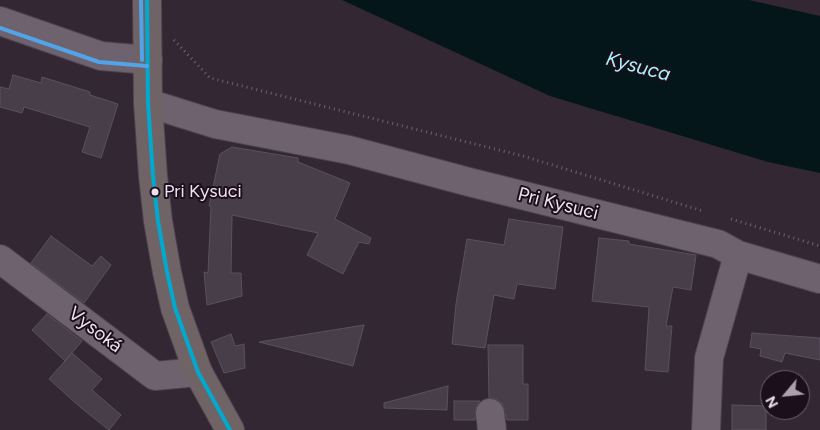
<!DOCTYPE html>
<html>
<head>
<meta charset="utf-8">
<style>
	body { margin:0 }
	#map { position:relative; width:820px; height:430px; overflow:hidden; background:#342734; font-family:Figtree,sans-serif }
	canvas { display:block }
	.north { position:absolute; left:760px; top:370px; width:50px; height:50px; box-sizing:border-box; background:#1a0f1a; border:1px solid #706370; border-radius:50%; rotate:242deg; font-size:14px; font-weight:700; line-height:20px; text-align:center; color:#f0e0f1 }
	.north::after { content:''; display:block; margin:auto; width:18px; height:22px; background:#ae9faf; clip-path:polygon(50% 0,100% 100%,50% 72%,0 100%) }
</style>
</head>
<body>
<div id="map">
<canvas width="820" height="430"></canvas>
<div class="north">N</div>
</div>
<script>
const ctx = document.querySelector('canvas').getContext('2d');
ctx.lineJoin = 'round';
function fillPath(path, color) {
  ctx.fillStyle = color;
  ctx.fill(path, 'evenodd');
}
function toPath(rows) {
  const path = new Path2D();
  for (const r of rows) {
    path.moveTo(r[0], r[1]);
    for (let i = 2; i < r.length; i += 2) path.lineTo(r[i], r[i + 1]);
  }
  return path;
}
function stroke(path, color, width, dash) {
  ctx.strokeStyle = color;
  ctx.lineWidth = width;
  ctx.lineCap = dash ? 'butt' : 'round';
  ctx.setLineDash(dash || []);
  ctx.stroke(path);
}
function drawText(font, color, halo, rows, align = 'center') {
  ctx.font = font + ' Figtree,sans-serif';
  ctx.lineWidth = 4;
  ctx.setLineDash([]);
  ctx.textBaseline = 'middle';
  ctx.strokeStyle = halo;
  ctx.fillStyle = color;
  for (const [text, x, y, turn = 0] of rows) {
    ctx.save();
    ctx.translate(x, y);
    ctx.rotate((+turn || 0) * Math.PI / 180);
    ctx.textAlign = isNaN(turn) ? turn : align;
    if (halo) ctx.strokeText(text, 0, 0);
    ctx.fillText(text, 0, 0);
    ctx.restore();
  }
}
fillPath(toPath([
	[342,0,749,0,820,16,820,173,768,162,550,96]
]), '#05161a');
const building = toPath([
	[13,75,41,83,42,77,90,92,90,95,118,104,101,158,82,152,90,127,24,107,22,113,0,107,0,87,9,89,13,75],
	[232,147,298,158,298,162,350,183,335,219,371,238,369,244,359,242,343,274,307,255,318,233,232,215,231,273,241,273,242,296,207,305,204,272,208,273,211,207,209,206,220,154,232,147],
	[509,219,563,227,555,289,517,284,514,299,494,295,485,348,452,344,456,304,467,239,504,245,509,219],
	[51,236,92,266,101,256,111,265,84,303,31,263,51,236],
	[599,238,629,241,629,244,696,255,691,290,673,287,666,326,672,326,668,372,645,370,649,307,592,301,599,238],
	[47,314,82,341,65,361,32,330,47,314],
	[364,325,353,366,259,342,364,325],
	[752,333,820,338,820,360,785,353,782,362,760,356,761,349,750,347,752,333],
	[231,334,235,346,244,344,245,368,224,373,211,342,231,334],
	[488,345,523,345,523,384,528,384,528,420,507,420,502,403,496,399,489,398,488,345],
	[72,353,102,379,92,390,121,415,109,430,80,407,49,379,72,353],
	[448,386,447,410,384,408,384,403,448,386],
	[454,401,480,401,476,407,475,420,454,420,454,401],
	[732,405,766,406,766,430,732,430,732,405]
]);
fillPath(building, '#473e4a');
stroke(building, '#5a515e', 1);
const minor = toPath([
	[0,21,101,56,148,60],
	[148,103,215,124,349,150,469,182,718,244,738,255,820,279],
	[0,259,155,376,198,372],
	[490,413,492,430],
	[706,430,709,358,738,255]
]);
const major = toPath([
	[147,0,148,103,153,176,158,221,167,272,175,308,198,372,230,430]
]);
stroke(minor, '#4e424e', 30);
stroke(major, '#4e424e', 30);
stroke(toPath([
	[174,40,210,78,523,156,703,211],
	[731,219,820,246]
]), '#6d636e', 3, [1, 4]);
stroke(minor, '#6d626e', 28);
stroke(major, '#706366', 28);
stroke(toPath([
	[147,0,148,103,153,176,158,221,167,272,175,308,198,372,230,430]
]), '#00a9ce', 4);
stroke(toPath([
	[141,0,142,60],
	[0,28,99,62,147,66]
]), '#53a3e8', 4);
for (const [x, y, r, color] of [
	[155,192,4.5,"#f0e0f1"]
]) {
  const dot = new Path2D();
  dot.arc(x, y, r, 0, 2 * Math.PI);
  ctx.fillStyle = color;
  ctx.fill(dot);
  stroke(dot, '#1a0f1a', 2);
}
drawText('18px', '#f0e0f1', '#1a0f1a', [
	["Pri Kysuci",164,192]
], 'left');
drawText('19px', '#f0e0f1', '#1a0f1a', [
	["Pri Kysuci",558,204,14],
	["Vysoká",95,330,37]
]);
drawText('italic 20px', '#abf3fc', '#1a0f1a', [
	["Kysuca",638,67,15]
]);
</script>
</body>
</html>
